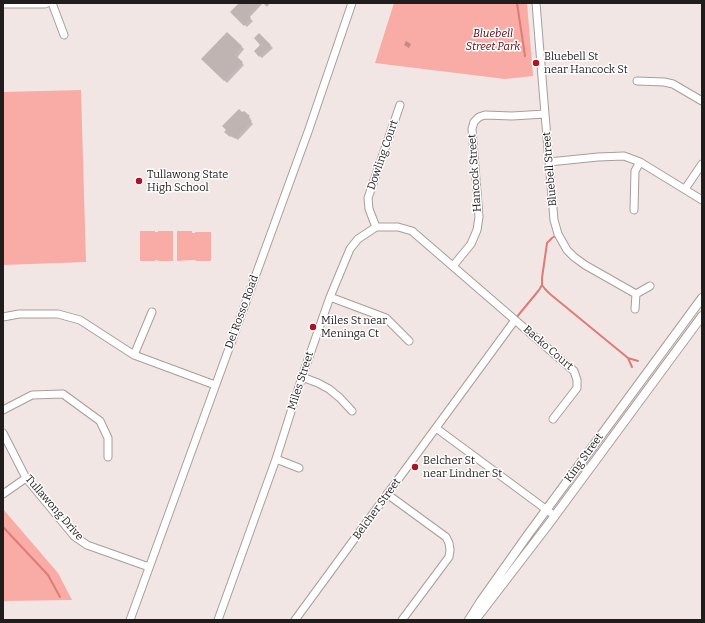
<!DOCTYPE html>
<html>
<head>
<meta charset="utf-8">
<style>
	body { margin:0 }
	#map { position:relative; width:705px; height:623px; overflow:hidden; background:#f2e6e5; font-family:Bitter,serif }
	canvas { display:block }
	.frame { position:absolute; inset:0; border:4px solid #211d1c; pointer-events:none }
</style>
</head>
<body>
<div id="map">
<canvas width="705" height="623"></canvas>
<div class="frame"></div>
</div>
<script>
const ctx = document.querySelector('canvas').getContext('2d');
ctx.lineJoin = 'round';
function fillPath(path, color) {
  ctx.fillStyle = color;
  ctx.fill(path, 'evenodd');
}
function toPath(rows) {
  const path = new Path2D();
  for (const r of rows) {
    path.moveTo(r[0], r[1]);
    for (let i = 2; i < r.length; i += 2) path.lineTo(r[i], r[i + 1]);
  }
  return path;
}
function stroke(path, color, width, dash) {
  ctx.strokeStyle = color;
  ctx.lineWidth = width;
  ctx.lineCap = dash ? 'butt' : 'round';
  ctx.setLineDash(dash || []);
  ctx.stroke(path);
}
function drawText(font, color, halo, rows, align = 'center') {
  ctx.font = font + ' Bitter,serif';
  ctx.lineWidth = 3;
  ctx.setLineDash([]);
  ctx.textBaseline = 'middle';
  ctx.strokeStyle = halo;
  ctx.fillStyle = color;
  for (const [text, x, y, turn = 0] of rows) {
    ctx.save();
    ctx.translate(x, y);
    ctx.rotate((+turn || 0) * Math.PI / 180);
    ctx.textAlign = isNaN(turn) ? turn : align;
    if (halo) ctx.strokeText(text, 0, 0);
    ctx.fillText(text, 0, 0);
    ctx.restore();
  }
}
fillPath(toPath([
	[394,3,527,3,533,76,505,79,375,63],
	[81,90,86,262,3,265,3,92],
	[140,231,155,231,155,232,158,232,158,231,173,231,173,261,158,261,158,260,155,260,155,261,140,261],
	[177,231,192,231,192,233,195,233,195,232,211,232,211,261,196,261,195,260,192,260,177,261],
	[3,509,58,573,72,600,3,601]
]), '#f9aba5');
fillPath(toPath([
	[240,3,270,3,267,7,263,3,249,18,253,21,247,27,232,12],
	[227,33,244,49,237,58,244,65,227,83,203,59],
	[259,34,273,48,262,58,255,51,262,45],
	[406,41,411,44,409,48,404,45],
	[244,112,251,119,250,121,253,124,238,140,234,137,233,138,226,132]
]), '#0003');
stroke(toPath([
	[517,3,525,56],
	[557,235,552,238,547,243,542,278,542,285,545,289,550,294,628,358,638,361],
	[516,318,539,290,542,285],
	[628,358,632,367],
	[3,527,48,575,60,597]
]), '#de7c77', 2);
fillPath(toPath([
	[239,3,259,3,248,15,251,18,244,26,230,12],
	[227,32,242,46,235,55,243,62,224,81,201,59],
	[259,33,271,45,259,57,254,51,260,45,254,38],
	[239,109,242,112,244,111,250,116,248,118,252,121,235,139,232,135,230,137,224,132,226,130,222,126]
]), '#c0b4b3');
const minor = toPath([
	[52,3,64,35],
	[536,3,545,114,553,208,554,220,558,234,567,250,574,257,585,265,636,294],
	[3,4,45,4,47,3],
	[637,81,664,82,673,84,702,101],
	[549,162,598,157,624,156,640,162,702,200],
	[685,189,702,164],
	[634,210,635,171,640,162],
	[376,227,369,209,368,198,400,105],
	[453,266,471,244,477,230,479,217,472,129,474,122,479,117,485,115,512,116,545,114],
	[330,297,386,318,409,341],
	[635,309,636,294,650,286],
	[3,317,19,314,58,314,80,320,134,355,215,385],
	[134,355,152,312],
	[302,377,318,383,329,389,340,398,352,411],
	[3,410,32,395,63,394,100,421,108,438,108,457],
	[436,428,555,516],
	[3,433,26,478,74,536,87,545,149,567],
	[276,459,299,468],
	[3,494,26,478],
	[387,494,446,537,449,543,450,550,449,557,402,620],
	[130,620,309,129,352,3],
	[218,620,276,459,302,377,330,297,350,249,358,239,376,227,398,227,412,231,574,371,577,380,577,388,553,419],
	[295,620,515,320]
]);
const major = toPath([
	[469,620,481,601,527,536,702,298],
	[475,620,548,525,702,316]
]);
stroke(minor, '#a89d9c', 9);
stroke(major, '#a89d9c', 10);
stroke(minor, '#fff', 7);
stroke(major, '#fff', 8);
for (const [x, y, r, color] of [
	[536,63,4,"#aa1423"],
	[139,181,4,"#aa1423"],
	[313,327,4,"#aa1423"],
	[415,467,4,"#aa1423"]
]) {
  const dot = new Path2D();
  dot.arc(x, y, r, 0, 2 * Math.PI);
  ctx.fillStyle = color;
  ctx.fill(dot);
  stroke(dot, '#fff', 1.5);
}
drawText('italic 11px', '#5d010b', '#fff', [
	["Bluebell",493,34],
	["Street Park",493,47]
]);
drawText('11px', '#211d1c', '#fff', [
	["Bluebell St",544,57],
	["near Hancock St",544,70],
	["Tullawong State",147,175],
	["High School",147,188],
	["Miles St near",321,321],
	["Meninga Ct",321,334],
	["Belcher St",423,461],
	["near Lindner St",423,474]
], 'left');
drawText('11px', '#211d1c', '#fff', [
	["Dowling Court",383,155,-71],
	["Bluebell Street",550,169,-95],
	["Hancock Street",475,173,-94],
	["Del Rosso Road",242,312,-70],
	["Backo Court",548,348,41],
	["Miles Street",301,381,-72],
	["King Street",584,458,-54],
	["Tullawong Drive",54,508,49],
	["Belcher Street",377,509,-54]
]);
</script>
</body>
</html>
